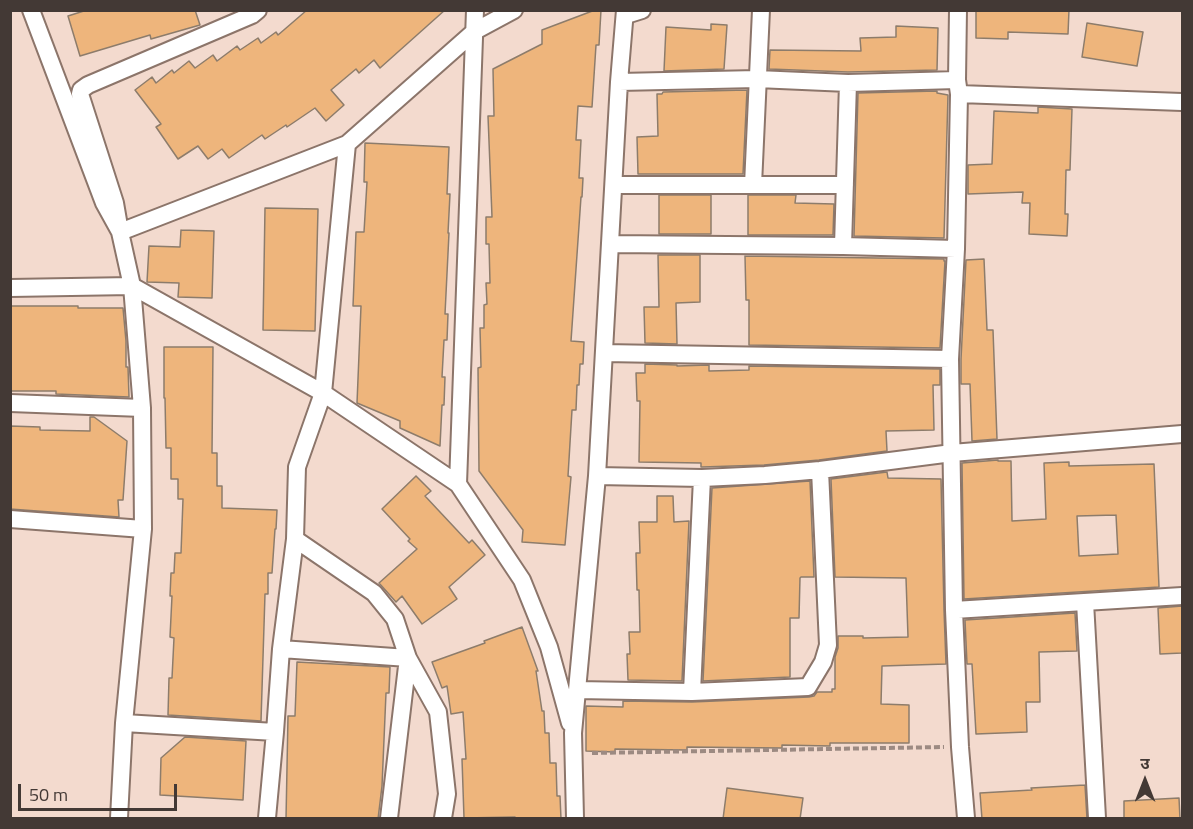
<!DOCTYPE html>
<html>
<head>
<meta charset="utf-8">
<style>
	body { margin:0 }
	#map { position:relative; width:1193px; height:829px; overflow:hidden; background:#f3dace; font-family:"Titillium Web","Noto Sans Devanagari",sans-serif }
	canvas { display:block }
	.frame { position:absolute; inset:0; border:12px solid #433935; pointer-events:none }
	.north { position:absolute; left:1115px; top:751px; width:60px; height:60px; -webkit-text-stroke:4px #f3dace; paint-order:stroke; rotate:0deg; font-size:16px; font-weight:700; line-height:24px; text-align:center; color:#433935 }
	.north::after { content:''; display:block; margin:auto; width:21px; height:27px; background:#433935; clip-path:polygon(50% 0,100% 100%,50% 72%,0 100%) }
	.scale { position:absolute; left:18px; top:784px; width:159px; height:27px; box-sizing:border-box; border:3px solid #433935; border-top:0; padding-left:8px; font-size:18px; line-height:21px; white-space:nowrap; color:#433935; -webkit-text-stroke:4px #f3dace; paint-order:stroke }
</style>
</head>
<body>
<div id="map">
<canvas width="1193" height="829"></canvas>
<div class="frame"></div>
<div class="north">उ</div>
<div class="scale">50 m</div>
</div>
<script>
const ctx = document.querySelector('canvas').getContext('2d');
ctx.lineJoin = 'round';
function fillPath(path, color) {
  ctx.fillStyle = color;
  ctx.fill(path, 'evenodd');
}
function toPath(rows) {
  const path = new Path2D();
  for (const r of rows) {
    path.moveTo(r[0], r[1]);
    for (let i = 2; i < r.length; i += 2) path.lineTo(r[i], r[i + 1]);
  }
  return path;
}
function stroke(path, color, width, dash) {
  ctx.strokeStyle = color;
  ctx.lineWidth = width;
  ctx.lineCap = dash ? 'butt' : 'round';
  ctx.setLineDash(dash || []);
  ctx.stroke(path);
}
const building = toPath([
	[87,10,195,10,200,25,151,39,150,35,80,56,68,16,87,10],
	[307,10,445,10,380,68,374,60,359,73,356,69,331,90,344,105,326,121,315,108,287,127,286,125,265,139,262,135,229,158,222,149,208,159,198,146,178,159,156,127,161,124,135,90,152,77,156,83,172,70,174,73,189,61,195,68,213,55,217,61,237,46,240,50,258,38,261,43,276,32,278,35,307,10],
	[595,10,601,10,599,45,596,45,592,107,578,106,576,140,581,140,579,178,583,178,582,197,581,197,571,341,584,342,583,364,580,364,579,385,577,385,576,410,572,410,568,476,571,477,565,545,522,542,523,530,479,471,478,368,481,367,480,328,484,328,484,305,487,304,486,283,490,283,489,244,486,244,486,217,492,217,488,116,494,116,493,69,542,44,542,30,595,10],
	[976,10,1069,10,1068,34,1008,32,1008,39,976,38,976,10],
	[1087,23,1143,32,1137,66,1082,57,1087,23],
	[711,24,727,25,724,69,664,71,666,27,711,30,711,24],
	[896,26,938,28,937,70,848,72,769,69,770,50,861,51,860,38,896,37,896,26],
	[747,90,743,174,638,174,637,137,658,136,657,94,662,94,663,92,747,90],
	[937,91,937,93,948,95,944,238,854,236,858,93,937,91],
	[1038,107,1072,109,1070,170,1066,170,1065,214,1068,214,1067,236,1029,234,1030,203,1022,203,1023,192,968,194,968,165,992,164,994,111,1038,113,1038,107],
	[365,143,449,147,447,194,450,194,448,233,449,233,445,314,448,314,447,340,444,340,442,377,445,377,444,405,442,405,440,446,400,428,400,421,357,403,361,306,353,306,356,232,364,232,367,182,364,182,365,143],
	[659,195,711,195,711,234,659,234,659,195],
	[748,195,796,195,795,203,834,204,833,235,748,235,748,195],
	[265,208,318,209,315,331,263,330,265,208],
	[181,230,214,231,212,298,178,297,179,283,147,282,149,246,180,247,181,230],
	[658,255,700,255,700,302,676,303,677,344,645,343,644,307,659,307,658,255],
	[745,256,944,259,944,261,945,261,940,348,749,345,749,300,746,300,745,256],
	[984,259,987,330,993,330,997,439,972,441,970,384,961,384,961,359,966,260,984,259],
	[10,306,78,306,78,308,123,308,126,341,126,367,128,367,129,397,56,394,56,391,10,391,10,306],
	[164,347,213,347,212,453,217,453,217,486,222,486,222,508,277,510,276,529,275,529,272,573,268,573,268,594,265,594,261,721,168,715,169,678,172,678,174,638,170,637,172,596,170,596,171,573,174,573,175,553,181,553,183,499,178,499,178,479,171,479,171,448,166,448,165,398,164,398,164,347],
	[645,364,677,365,677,366,709,365,709,371,749,370,749,366,940,369,940,385,933,385,934,430,886,431,887,451,819,460,764,465,702,467,701,467,701,463,639,462,640,401,637,401,636,373,645,373,645,364],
	[90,417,94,417,127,441,123,500,118,500,119,517,10,509,10,426,40,427,40,430,90,431,90,417],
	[998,460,998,461,1011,461,1012,521,1046,519,1044,463,1069,462,1069,466,1154,464,1159,587,964,599,962,463,998,460],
	[1116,515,1118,554,1079,556,1077,516,1116,515],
	[887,472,888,478,941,479,944,610,946,664,882,666,881,704,909,705,909,743,830,743,830,746,782,745,782,748,687,747,687,750,615,749,615,752,586,751,586,706,623,707,623,701,692,702,809,697,814,696,817,692,832,692,832,689,835,689,835,657,838,648,838,636,863,636,863,638,908,637,906,578,835,577,831,479,887,472],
	[416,476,431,491,425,496,469,543,472,540,485,555,449,587,457,599,422,624,402,596,396,602,379,583,417,549,408,541,410,539,382,509,416,476],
	[810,481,814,577,801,577,800,578,799,618,790,618,790,677,703,681,712,488,810,481],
	[657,496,673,496,674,522,689,521,682,681,628,680,627,654,630,654,629,632,640,632,639,590,637,590,636,553,640,553,639,522,657,522,657,496],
	[1182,606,1182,653,1160,654,1158,608,1182,606],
	[1075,613,1077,651,1039,652,1040,702,1026,702,1027,732,976,734,972,664,967,664,965,620,1075,613],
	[522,627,538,671,536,671,542,711,544,711,545,733,549,733,550,763,556,763,557,796,560,796,561,819,515,819,515,817,464,818,462,759,466,759,463,712,451,714,447,686,442,688,432,662,485,643,484,641,522,627],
	[297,662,390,667,389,693,386,693,382,786,378,819,286,819,288,716,295,716,297,662],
	[185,737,246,741,243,800,160,795,161,758,185,737],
	[1085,785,1087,819,982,819,980,793,1032,790,1031,788,1085,785],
	[727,788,803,798,800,819,723,819,727,788],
	[1179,798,1180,819,1124,819,1124,801,1179,798]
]);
fillPath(building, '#eeb57c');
stroke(building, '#8d7c6b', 1.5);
const street = toPath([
	[31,10,104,203,120,232,132,286,142,408,143,529,124,723,119,818],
	[258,10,252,15,88,85,81,90,80,94,115,203,120,232,347,144,475,31,514,10],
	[958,10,957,80,959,94,956,249,950,359,954,610,960,747,966,818],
	[626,15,642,10],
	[619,82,757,79,848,83,957,80],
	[959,94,1182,102],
	[614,185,845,185],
	[753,185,761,10],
	[611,244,843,246,956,249],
	[843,246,848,83],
	[10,288,132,286,323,393,458,484,522,580,549,647,570,723],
	[604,353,950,359],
	[10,403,142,408],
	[597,476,702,478,765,475,820,470,952,453,1182,434],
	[702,478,692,692,808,687,823,662,828,645,820,470],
	[458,484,475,10],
	[10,519,143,529],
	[295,539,374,593,395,619,408,658,389,818],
	[1085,602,1097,818],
	[954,610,1182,596],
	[281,649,408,658,438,712,447,794,443,818],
	[577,690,692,692],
	[124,723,275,732],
	[267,818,275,732,281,649,295,539,297,467,323,393,347,144],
	[575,818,573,733,597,476,619,82,625,10]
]);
stroke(street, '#8c756a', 20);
stroke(toPath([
	[592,753,944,747]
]), '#9c8a82', 4, [6, 3]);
stroke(street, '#fff', 16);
</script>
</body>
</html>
